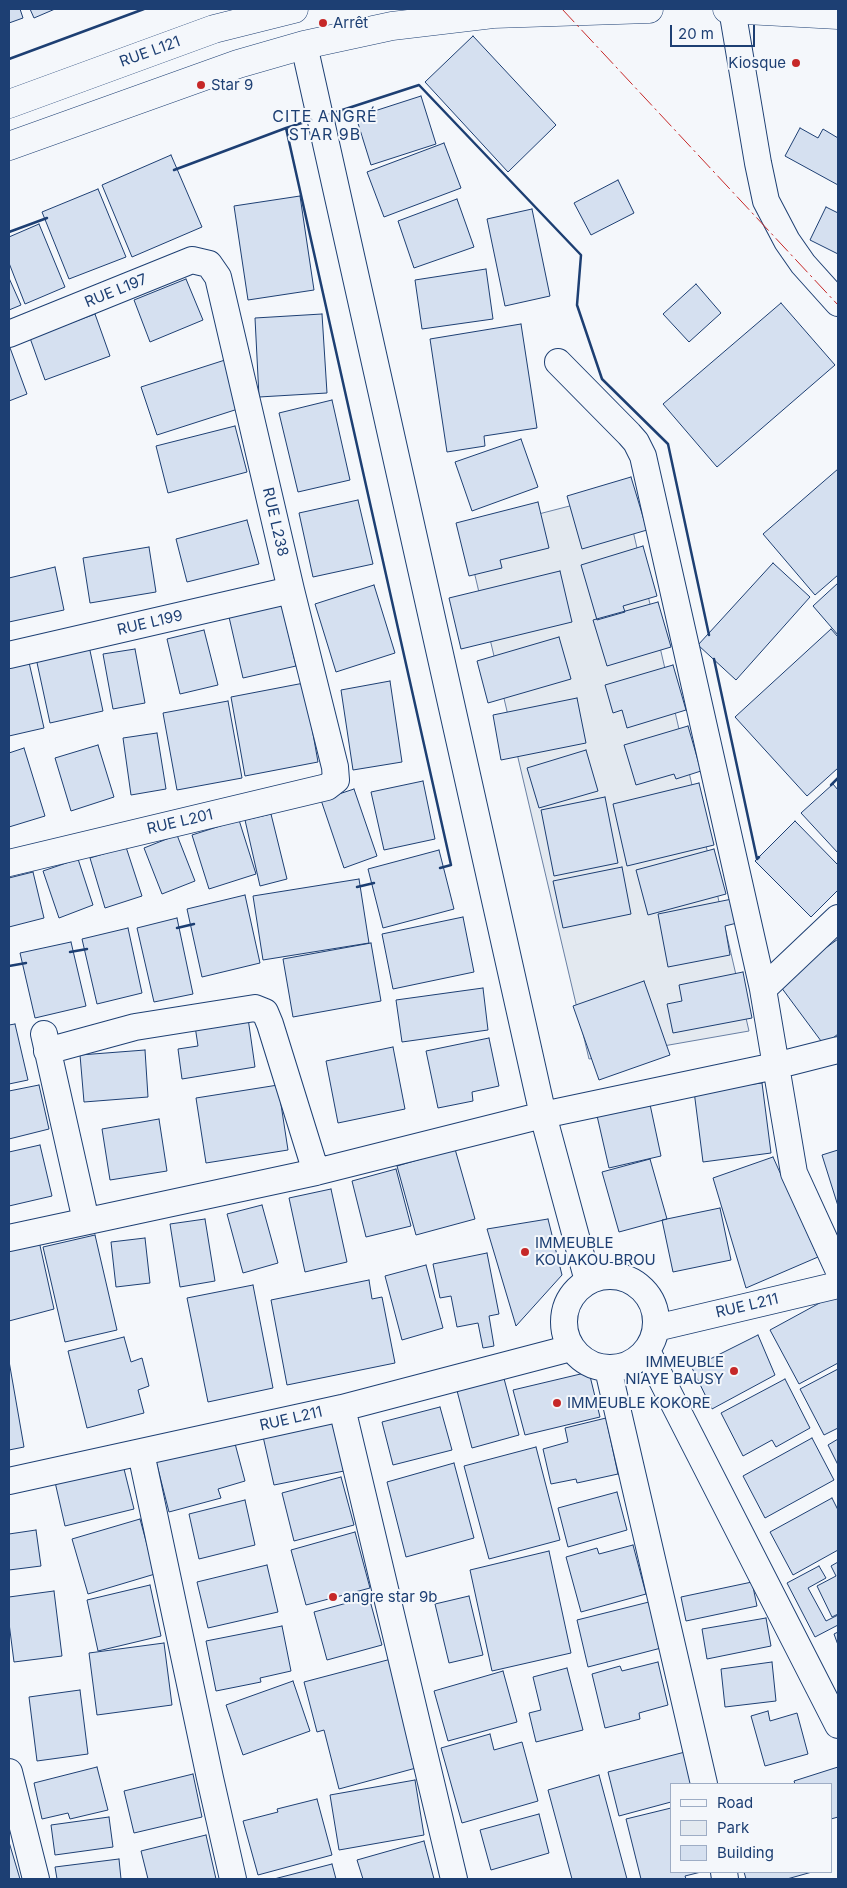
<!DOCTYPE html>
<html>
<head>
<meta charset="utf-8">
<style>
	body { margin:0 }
	#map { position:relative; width:847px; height:1888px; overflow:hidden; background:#f4f7fb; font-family:Inter,sans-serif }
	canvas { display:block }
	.frame { position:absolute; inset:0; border:10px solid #1d3f73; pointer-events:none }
	.legend { position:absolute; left:670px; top:1783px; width:162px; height:90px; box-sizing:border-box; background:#f4f7fb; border:1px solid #9eadc5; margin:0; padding:6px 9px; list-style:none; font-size:15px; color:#1d3f73 }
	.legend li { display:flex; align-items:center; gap:10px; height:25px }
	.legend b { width:25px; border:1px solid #9eadc5 }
	.scale { position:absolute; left:670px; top:25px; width:85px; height:22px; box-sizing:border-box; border:2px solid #1d3f73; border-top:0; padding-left:6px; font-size:15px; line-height:18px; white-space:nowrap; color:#1d3f73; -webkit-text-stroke:4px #f4f7fb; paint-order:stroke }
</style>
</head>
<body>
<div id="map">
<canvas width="847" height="1888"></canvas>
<div class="frame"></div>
<ul class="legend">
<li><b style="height:6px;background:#f4f7fb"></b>Road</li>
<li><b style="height:14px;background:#e3e9f0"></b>Park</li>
<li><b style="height:14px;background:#d5e0f0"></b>Building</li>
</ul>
<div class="scale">20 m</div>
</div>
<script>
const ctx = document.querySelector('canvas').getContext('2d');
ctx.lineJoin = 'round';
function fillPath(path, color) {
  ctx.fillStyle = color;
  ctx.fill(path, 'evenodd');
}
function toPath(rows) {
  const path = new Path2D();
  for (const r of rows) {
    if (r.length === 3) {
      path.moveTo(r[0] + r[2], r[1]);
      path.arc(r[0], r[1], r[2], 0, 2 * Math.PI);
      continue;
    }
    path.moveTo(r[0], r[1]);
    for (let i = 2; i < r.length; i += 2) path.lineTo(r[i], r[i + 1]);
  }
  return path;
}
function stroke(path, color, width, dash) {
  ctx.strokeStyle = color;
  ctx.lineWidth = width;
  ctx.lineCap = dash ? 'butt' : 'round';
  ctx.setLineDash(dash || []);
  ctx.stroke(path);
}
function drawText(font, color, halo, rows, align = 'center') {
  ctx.font = font + ' Inter,sans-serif';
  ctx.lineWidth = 4;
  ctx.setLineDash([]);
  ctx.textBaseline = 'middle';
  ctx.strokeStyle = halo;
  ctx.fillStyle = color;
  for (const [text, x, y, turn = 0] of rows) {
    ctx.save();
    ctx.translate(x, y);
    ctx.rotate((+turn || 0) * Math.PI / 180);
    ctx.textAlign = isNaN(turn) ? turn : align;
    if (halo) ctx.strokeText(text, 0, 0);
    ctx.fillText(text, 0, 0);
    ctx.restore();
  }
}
const green = toPath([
	[624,492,749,1031,589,1059,465,533,624,492]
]);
fillPath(green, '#e3e9f0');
stroke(green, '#687fa3', 1);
const building = toPath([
	[9,9,20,9,23,18,9,23,9,9],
	[30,9,55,9,34,18,30,9],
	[473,36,556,125,508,172,425,82,473,36],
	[421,96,436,144,371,165,356,117,421,96],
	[800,128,818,138,823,129,838,138,838,185,785,156,800,128],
	[444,143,461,188,384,217,367,172,444,143],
	[171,155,202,227,132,257,102,185,171,155],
	[618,180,634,213,591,235,574,203,618,180],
	[98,189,126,257,69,279,42,212,98,189],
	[300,196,314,290,248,300,234,206,300,196],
	[457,199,474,247,414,268,398,221,457,199],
	[826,207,838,213,838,254,810,240,826,207],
	[532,209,550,296,505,306,487,219,532,209],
	[39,224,65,287,25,304,9,263,9,237,39,224],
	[486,269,493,319,422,329,415,280,486,269],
	[9,278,21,305,9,310,9,278],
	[186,279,203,320,150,342,134,300,186,279],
	[696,284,721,313,689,342,663,314,696,284],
	[781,303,835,365,717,467,663,404,781,303],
	[95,314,110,356,45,380,30,338,95,314],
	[322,314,327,393,259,397,255,318,322,314],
	[521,324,537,428,484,436,485,446,447,452,430,339,521,324],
	[9,345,27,394,9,401,9,345],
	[225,360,241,408,157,435,141,387,225,360],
	[332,400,350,480,298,492,279,413,332,400],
	[235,426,247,472,168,493,156,446,235,426],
	[521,439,538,487,472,511,455,462,521,439],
	[838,469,838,575,815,595,763,534,838,469],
	[631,477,647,530,582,549,567,496,631,477],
	[358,500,373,564,313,577,299,513,358,500],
	[538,502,549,548,500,560,502,568,469,576,456,523,538,502],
	[247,520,259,564,187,582,176,539,247,520],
	[643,546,657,596,623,606,625,612,597,620,581,565,643,546],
	[149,547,156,592,90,603,83,558,149,547],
	[773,563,810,597,736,680,698,645,773,563],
	[55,567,64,610,9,622,9,578,55,567],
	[560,571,572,622,461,649,449,598,560,571],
	[838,583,838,635,813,606,838,583],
	[374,585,395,653,336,672,315,604,374,585],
	[658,602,671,647,607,666,593,620,658,602],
	[282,605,296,666,243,678,229,617,282,605],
	[831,629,838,637,838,768,807,796,735,717,831,629],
	[204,630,218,685,180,694,167,639,204,630],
	[559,637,571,679,488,703,477,661,559,637],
	[89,646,103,711,50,723,36,658,89,646],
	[135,649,145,703,113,709,103,654,135,649],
	[28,658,44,728,9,736,9,663,28,658],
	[673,665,686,710,627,728,622,710,613,713,605,685,673,665],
	[390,681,402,762,353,770,341,690,390,681],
	[304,683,318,762,245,776,231,697,304,683],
	[577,698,586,743,501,760,493,715,577,698],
	[228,701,242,778,177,790,163,713,228,701],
	[688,726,701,771,676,779,674,774,636,785,624,745,688,726],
	[157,733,166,789,131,795,123,738,157,733],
	[98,745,114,797,71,811,55,758,98,745],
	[24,748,45,816,9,827,9,753,24,748],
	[586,750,598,791,539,808,527,768,586,750],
	[423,781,435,839,384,850,371,792,423,781],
	[699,783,714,845,627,866,613,804,699,783],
	[833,784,838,790,838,853,801,813,833,784],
	[354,789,377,856,344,868,321,800,354,789],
	[605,797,618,863,554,876,541,810,605,797],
	[271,814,287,879,260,886,245,820,271,814],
	[239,820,256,874,209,889,192,835,239,820],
	[795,821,838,865,838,890,811,917,755,861,795,821],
	[177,835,195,881,162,894,144,848,177,835],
	[126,847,142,896,105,908,90,858,126,847],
	[714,849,726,894,648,915,636,870,714,849],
	[439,850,454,909,383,928,368,869,439,850],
	[78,859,93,905,59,918,43,871,78,859],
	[622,867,631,914,563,928,553,881,622,867],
	[33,872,44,918,9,927,9,878,33,872],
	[359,879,369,943,263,960,253,896,359,879],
	[245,895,260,963,202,977,187,909,245,895],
	[732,899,737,923,725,926,730,955,668,967,658,914,732,899],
	[463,917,474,972,393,989,382,934,463,917],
	[177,918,193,994,154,1002,137,928,177,918],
	[128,928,142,993,97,1004,82,939,128,928],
	[838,939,838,1034,824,1045,778,983,838,939],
	[71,942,86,1006,35,1018,20,953,71,942],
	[371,943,381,1001,293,1017,283,959,371,943],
	[743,972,752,1018,673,1033,667,1004,682,1001,679,985,743,972],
	[644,981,670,1055,599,1080,573,1006,644,981],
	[483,988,488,1030,402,1042,396,1000,483,988],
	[248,1018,255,1067,182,1079,178,1049,198,1046,195,1026,248,1018],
	[15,1024,28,1080,9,1084,9,1025,15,1024],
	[489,1038,499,1086,472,1092,473,1101,438,1108,426,1051,489,1038],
	[393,1047,405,1109,338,1123,326,1061,393,1047],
	[145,1050,148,1097,84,1102,80,1055,145,1050],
	[762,1083,771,1153,703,1162,694,1091,762,1083],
	[39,1085,49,1129,9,1139,9,1091,39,1085],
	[278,1085,288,1150,206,1163,196,1098,278,1085],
	[648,1095,661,1156,609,1168,595,1107,648,1095],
	[159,1119,167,1171,110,1180,102,1129,159,1119],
	[40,1145,52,1196,9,1206,9,1152,40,1145],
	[455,1149,475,1219,416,1235,397,1166,455,1149],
	[838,1150,838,1206,822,1155,838,1150],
	[773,1157,818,1257,746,1288,713,1178,773,1157],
	[650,1159,667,1219,619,1232,602,1172,650,1159],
	[396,1169,411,1226,366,1237,352,1181,396,1169],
	[331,1189,347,1262,305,1272,289,1198,331,1189],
	[262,1205,278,1263,243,1273,227,1214,262,1205],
	[720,1208,731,1260,673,1272,662,1220,720,1208],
	[205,1219,215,1281,180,1287,170,1224,205,1219],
	[548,1219,562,1275,516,1326,487,1229,548,1219],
	[95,1235,117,1330,65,1342,43,1247,95,1235],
	[145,1238,150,1283,116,1287,111,1242,145,1238],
	[39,1241,54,1309,9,1321,9,1249,39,1241],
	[487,1253,499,1314,489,1316,494,1346,483,1348,478,1323,457,1327,451,1296,440,1298,433,1264,487,1253],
	[426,1265,443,1328,402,1340,385,1276,426,1265],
	[369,1280,372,1299,382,1297,395,1363,287,1385,271,1300,369,1280],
	[253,1285,273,1388,208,1402,187,1298,253,1285],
	[838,1293,838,1363,799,1384,770,1330,838,1293],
	[758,1335,775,1375,712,1409,692,1368,758,1335],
	[124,1337,131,1362,142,1358,149,1386,138,1390,144,1413,87,1428,68,1351,124,1337],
	[9,1361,24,1447,9,1450,9,1361],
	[838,1369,838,1428,824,1435,800,1389,838,1369],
	[502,1371,519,1435,472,1448,455,1383,502,1371],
	[589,1372,600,1417,525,1435,513,1390,589,1372],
	[785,1379,810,1428,776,1447,772,1440,743,1456,721,1413,785,1379],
	[440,1407,452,1450,393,1465,382,1422,440,1407],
	[333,1418,344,1471,274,1485,262,1432,333,1418],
	[606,1418,618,1474,577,1483,576,1479,551,1484,543,1449,568,1442,565,1428,606,1418],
	[233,1436,245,1481,218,1489,221,1498,169,1512,155,1457,233,1436],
	[812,1438,834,1480,765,1518,743,1476,812,1438],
	[838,1439,838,1465,828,1445,838,1439],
	[536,1447,560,1540,489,1559,464,1466,536,1447],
	[454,1463,474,1538,406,1557,387,1482,454,1463],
	[123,1465,134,1509,65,1526,55,1482,123,1465],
	[341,1477,354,1525,294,1541,282,1493,341,1477],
	[617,1492,627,1530,568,1547,558,1508,617,1492],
	[832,1498,838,1510,838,1550,793,1575,770,1532,832,1498],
	[245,1500,255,1545,199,1559,189,1514,245,1500],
	[140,1519,155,1574,88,1594,72,1539,140,1519],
	[36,1530,41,1566,9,1570,9,1534,36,1530],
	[355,1532,370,1588,306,1605,291,1550,355,1532],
	[633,1545,646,1594,581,1612,566,1557,597,1548,599,1554,633,1545],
	[549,1551,571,1653,492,1671,470,1570,549,1551],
	[838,1562,838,1614,832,1617,817,1586,836,1576,831,1566,838,1562],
	[267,1565,278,1612,208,1628,197,1582,267,1565],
	[819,1566,826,1578,808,1588,826,1621,838,1615,838,1625,815,1637,787,1583,819,1566],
	[752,1582,757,1606,686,1621,681,1597,752,1582],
	[150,1585,161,1636,98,1651,87,1600,150,1585],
	[54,1591,62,1656,14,1662,9,1623,9,1597,54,1591],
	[469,1596,483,1655,449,1663,435,1604,469,1596],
	[369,1597,382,1645,327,1660,314,1612,369,1597],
	[653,1601,665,1647,588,1667,577,1620,653,1601],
	[766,1618,771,1646,707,1659,702,1629,766,1618],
	[282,1626,291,1671,260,1678,261,1682,216,1691,206,1641,282,1626],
	[838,1632,838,1645,834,1634,838,1632],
	[164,1643,172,1705,97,1715,89,1653,164,1643],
	[395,1658,416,1768,339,1789,324,1730,317,1732,304,1682,395,1658],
	[658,1662,668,1705,639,1713,640,1719,605,1728,592,1674,620,1666,622,1671,658,1662],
	[772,1662,776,1701,725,1707,721,1669,772,1662],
	[567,1668,583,1730,536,1742,529,1713,541,1710,533,1677,567,1668],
	[503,1671,517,1722,448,1741,434,1691,503,1671],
	[293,1681,310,1731,243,1755,226,1705,293,1681],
	[80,1690,88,1754,37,1761,29,1697,80,1690],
	[768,1711,770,1721,797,1713,808,1754,765,1766,751,1716,768,1711],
	[490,1734,494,1750,522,1742,538,1801,462,1823,441,1748,490,1734],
	[685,1752,693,1784,671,1784,671,1802,619,1816,608,1772,685,1752],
	[97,1767,108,1810,70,1819,68,1813,42,1819,34,1783,97,1767],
	[838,1767,838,1817,831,1819,831,1784,795,1784,794,1781,838,1767],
	[193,1774,202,1817,134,1833,124,1791,193,1774],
	[599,1775,627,1879,572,1879,548,1790,599,1775],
	[415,1780,424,1835,339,1850,330,1795,415,1780],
	[317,1799,332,1855,258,1875,243,1821,278,1812,277,1809,317,1799],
	[671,1808,671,1872,701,1872,685,1876,686,1879,641,1879,626,1819,671,1808],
	[539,1814,549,1853,491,1870,480,1830,539,1814],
	[109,1817,113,1847,55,1855,51,1825,109,1817],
	[206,1835,216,1879,148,1879,141,1851,206,1835],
	[424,1841,434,1879,363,1879,357,1860,424,1841],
	[9,1842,20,1879,9,1879,9,1842],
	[119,1859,121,1879,57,1879,55,1867,119,1859],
	[332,1864,336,1879,274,1879,332,1864],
	[744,1872,812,1872,787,1879,746,1879,744,1872]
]);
fillPath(building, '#d5e0f0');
stroke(building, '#1d3f73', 1);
const street = toPath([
	[732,9,758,163,766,201,787,241,803,264,838,303],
	[304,45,543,1115,588,1281],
	[9,334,192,260,209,264,218,277,291,590,335,767,336,780,327,787,9,863],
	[558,362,629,434,636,442,643,456,763,989,794,1173,838,1269],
	[9,655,291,590],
	[763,989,838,918],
	[44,1034,86,1221],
	[47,1051,135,1027,255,1008,265,1012,270,1024,316,1172],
	[9,1238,316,1172,543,1115,775,1066,838,1050],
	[610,1322,46],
	[656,1328,838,1285],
	[647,1351,838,1725],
	[608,1369,704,1784],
	[342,1408,454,1879],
	[141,1453,210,1778,233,1879],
	[9,1481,342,1408,571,1348],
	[9,1772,36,1879],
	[724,1872,725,1879]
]);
const secondary = toPath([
	[727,9,838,15],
	[9,104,214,29,294,9],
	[9,146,238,64,304,45,392,26,493,14,649,9]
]);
stroke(street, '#1d3f73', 28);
stroke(secondary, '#1d3f73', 29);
stroke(street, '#f4f7fb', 26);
stroke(secondary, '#f4f7fb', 28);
stroke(toPath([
	[9,59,144,9],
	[330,114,419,85,581,255,577,305,602,379,668,444,709,635],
	[311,120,286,128,451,865,440,868],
	[174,170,286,128,287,130],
	[9,232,47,218],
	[714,659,757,859,759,857],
	[831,785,838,778],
	[357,887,374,883],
	[177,928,194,924],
	[70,952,87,949],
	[9,966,26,963]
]), '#1d3f73', 2.5);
stroke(toPath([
	[562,9,838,305]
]), '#c62828', 1, [18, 4, 2.5, 4]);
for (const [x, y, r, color] of [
	[323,23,5,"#c62828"],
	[796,63,5,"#c62828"],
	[201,85,5,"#c62828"],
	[525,1252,5,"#c62828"],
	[734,1371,5,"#c62828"],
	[557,1403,5,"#c62828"],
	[333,1597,5,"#c62828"]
]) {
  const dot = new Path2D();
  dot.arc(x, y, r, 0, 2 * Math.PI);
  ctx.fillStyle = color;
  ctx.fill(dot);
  stroke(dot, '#f4f7fb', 2);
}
drawText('15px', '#1d3f73', '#f4f7fb', [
	["Arrêt",333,23],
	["Kiosque",786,63,"right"],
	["Star 9",211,85],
	["IMMEUBLE",535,1243],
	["KOUAKOU BROU",535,1260],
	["IMMEUBLE",724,1362,"right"],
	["NIAYE BAUSY",724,1379,"right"],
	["IMMEUBLE KOKORE",567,1403],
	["angre star 9b",343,1597]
], 'left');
drawText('15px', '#1d3f73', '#f4f7fb', [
	["RUE L121",150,52,-20],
	["RUE L197",116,291,-22],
	["RUE L238",275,522,77],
	["RUE L199",150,623,-13],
	["RUE L201",180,822,-13],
	["RUE L211",747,1306,-13],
	["RUE L211",291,1419,-13]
]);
ctx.letterSpacing = '1px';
drawText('16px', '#1d3f73', '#f4f7fb', [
	["CITE ANGRÉ",325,117],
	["STAR 9B",325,135]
]);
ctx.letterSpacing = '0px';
</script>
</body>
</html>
